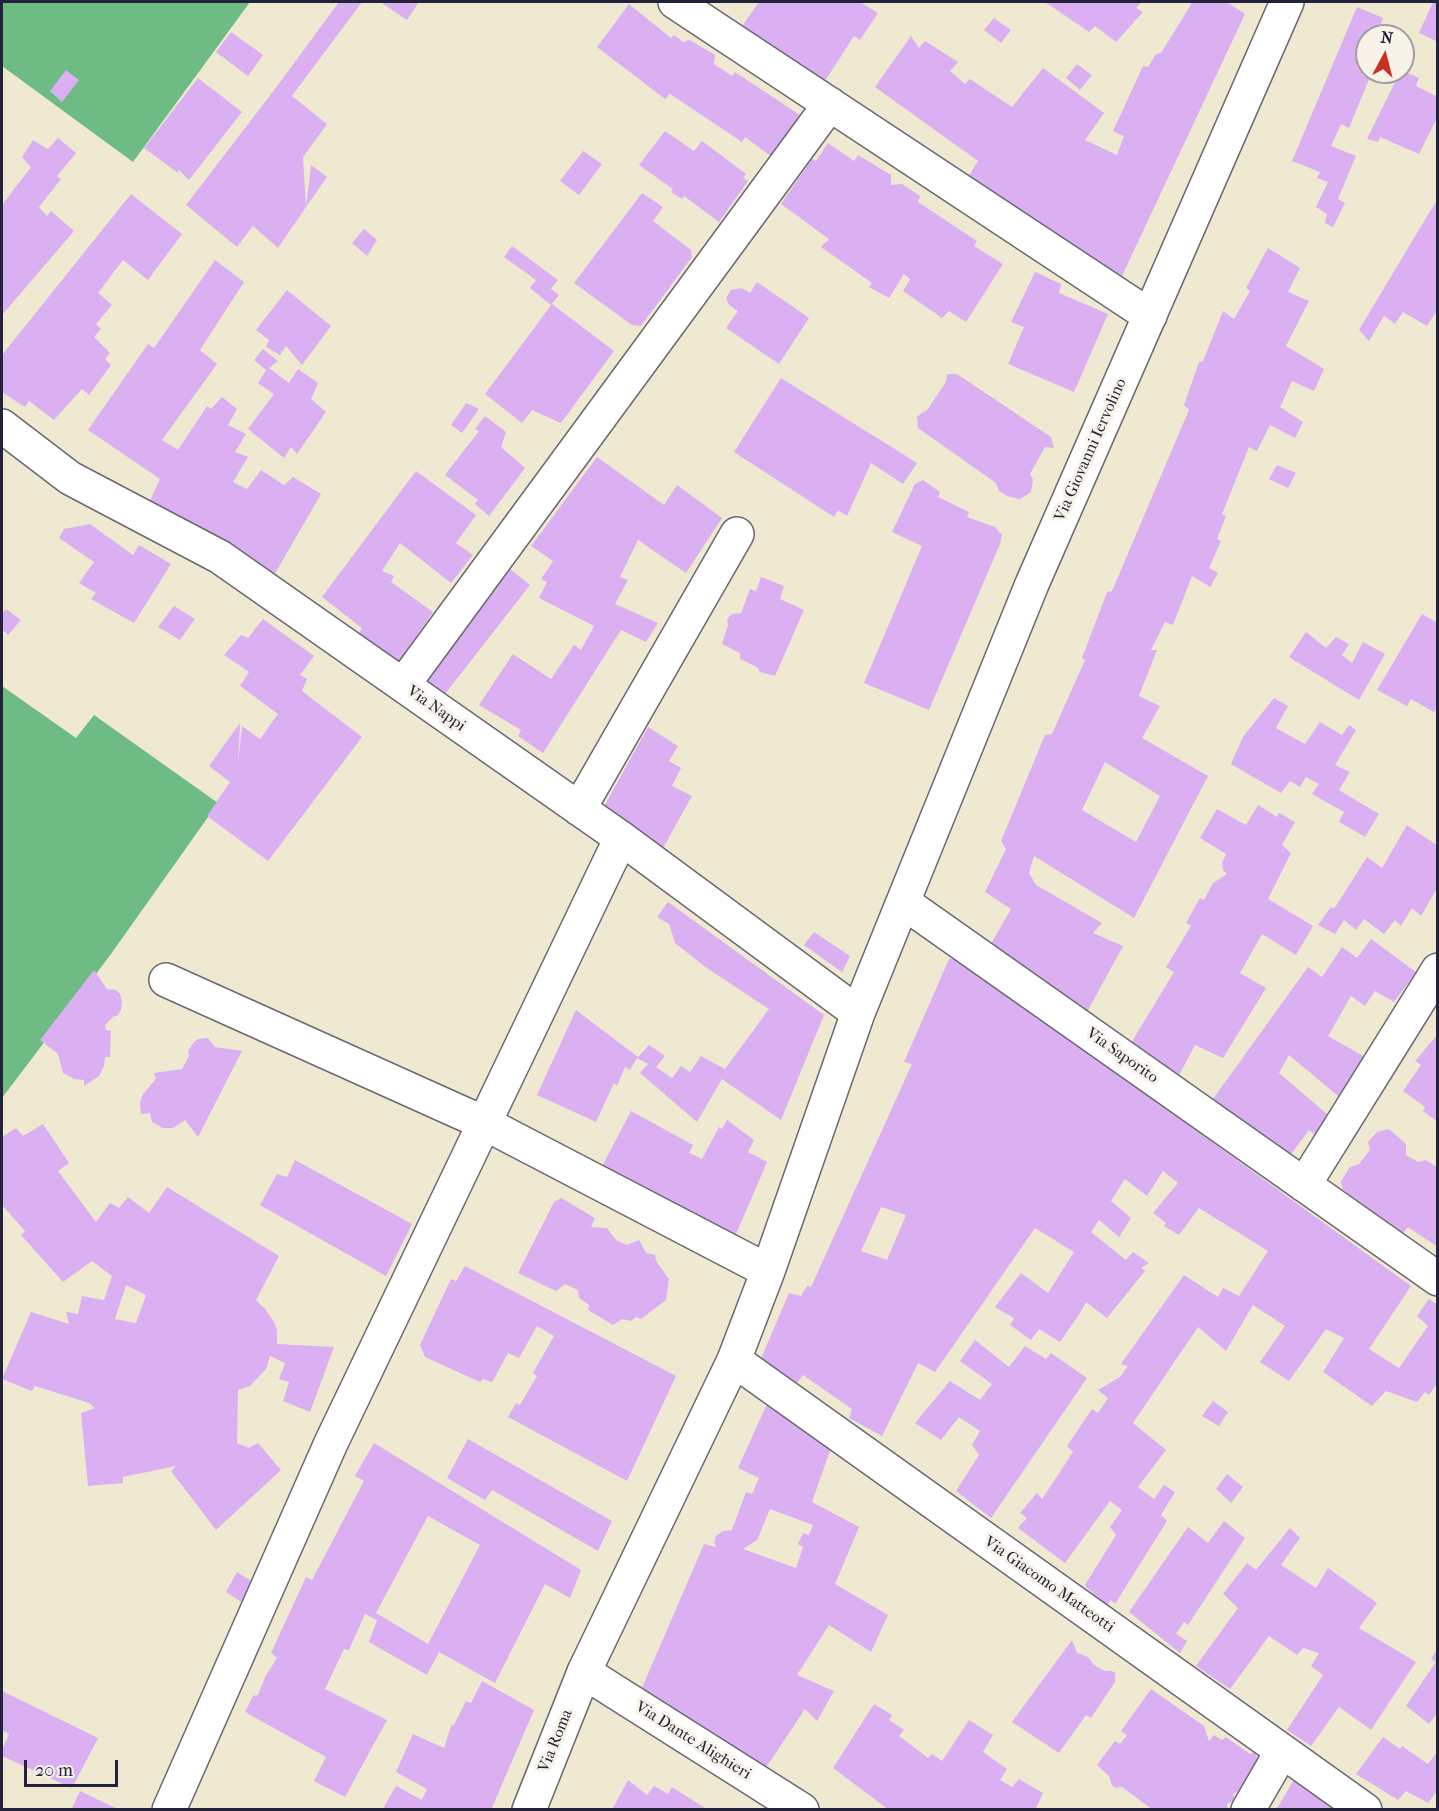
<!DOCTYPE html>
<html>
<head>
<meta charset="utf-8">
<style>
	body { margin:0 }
	#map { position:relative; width:1439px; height:1811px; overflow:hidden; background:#efe9d1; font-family:"IM FELL French Canon",serif }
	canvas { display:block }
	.frame { position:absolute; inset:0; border:3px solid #22223b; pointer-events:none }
	.north { position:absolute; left:1355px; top:24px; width:60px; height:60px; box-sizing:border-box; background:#f7f3e8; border:2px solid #a29fa3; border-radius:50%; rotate:7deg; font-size:16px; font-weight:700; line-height:24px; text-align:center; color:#22223b }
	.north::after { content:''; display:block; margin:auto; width:21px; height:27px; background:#c8321e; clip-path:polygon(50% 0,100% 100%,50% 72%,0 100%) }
	.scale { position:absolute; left:24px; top:1760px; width:94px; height:27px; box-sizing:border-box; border:3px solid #22223b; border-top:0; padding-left:8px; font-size:18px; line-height:21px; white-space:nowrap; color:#22223b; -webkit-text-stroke:4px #f7f3e8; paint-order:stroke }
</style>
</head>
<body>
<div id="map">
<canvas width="1439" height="1811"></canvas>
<div class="frame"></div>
<div class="north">N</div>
<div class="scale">20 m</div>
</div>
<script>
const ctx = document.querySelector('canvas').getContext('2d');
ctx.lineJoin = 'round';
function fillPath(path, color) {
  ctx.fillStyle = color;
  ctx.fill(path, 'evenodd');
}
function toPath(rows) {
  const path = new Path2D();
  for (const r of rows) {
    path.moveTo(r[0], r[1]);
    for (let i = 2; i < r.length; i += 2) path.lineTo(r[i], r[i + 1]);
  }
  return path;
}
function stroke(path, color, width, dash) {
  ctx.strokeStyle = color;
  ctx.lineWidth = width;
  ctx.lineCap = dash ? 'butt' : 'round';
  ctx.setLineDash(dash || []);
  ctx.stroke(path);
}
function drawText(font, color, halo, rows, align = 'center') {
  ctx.font = font + ' "IM FELL French Canon",serif';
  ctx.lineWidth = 6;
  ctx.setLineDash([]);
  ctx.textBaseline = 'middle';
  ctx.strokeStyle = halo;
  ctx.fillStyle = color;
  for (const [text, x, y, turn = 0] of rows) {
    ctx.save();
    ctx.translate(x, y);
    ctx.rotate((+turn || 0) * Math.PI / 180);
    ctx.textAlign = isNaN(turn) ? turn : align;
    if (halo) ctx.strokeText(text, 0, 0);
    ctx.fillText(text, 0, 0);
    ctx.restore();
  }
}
fillPath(toPath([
	[2,2,250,2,133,162,2,66],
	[2,686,76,738,94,715,218,803,111,954,2,1098]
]), '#6ebb84');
fillPath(toPath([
	[339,2,362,2,292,96,327,124,303,157,306,207,278,248,253,226,237,247,186,205,278,85],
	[380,2,419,2,407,20],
	[759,2,860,2,878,13,860,40,854,36,825,81,738,32],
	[1045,2,1142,2,1136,8,1143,12,1116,42,1095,26,1089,32],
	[1192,2,1227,2,1245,14,1121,278,967,179,978,161,875,87,911,36,919,48,925,41,958,62,950,71,965,84,970,79,1012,107,1043,68,1104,113,1085,140,1117,155,1124,136,1113,131,1143,66,1148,67,1156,54,1161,53,1189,8],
	[1433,2,1438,2,1438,42,1419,33],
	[629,4,671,38,674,35,683,42,690,40,715,55,714,64,732,76,735,72,800,115,772,157,745,137,742,142,670,94,665,99,597,47],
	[1357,7,1383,18,1377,36,1367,36,1367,62,1362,75,1370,77,1349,128,1341,124,1331,146,1356,156,1338,199,1345,203,1333,227,1325,223,1327,214,1316,207,1328,182,1317,178,1320,172,1292,161],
	[994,18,1011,30,1001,43,984,30],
	[231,32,263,55,248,76,216,52],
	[1077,64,1092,75,1080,90,1066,78],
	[66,70,79,80,62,102,50,91],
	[1403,71,1419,78,1416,86,1438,97,1438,116,1419,154,1380,137,1378,142,1367,139,1400,72],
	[198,78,242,112,189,180,179,170,178,173,144,148],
	[665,131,694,151,702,141,746,174,743,178,748,181,719,222,684,196,682,199,671,192,673,189,639,165],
	[58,138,76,153,57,176,61,179,39,207,47,216,51,211,74,231,2,315,2,205,31,167,22,157,33,140,48,149],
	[828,143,854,161,858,155,891,175,891,185,902,184,920,196,918,202,977,241,974,246,1003,264,966,322,949,311,942,318,903,291,910,279,904,274,889,298,869,287,872,283,821,247,829,239,781,204,812,159,816,161],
	[583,151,602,164,579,195,560,181],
	[311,165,327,177,306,207],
	[642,193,663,207,653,221,691,250,692,257,641,326,632,325,574,283],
	[131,194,182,234,148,280,123,260,98,293,112,305,96,324,101,329,94,337,110,353,105,359,111,365,89,395,82,389,54,420,29,401,25,407,2,392,2,355],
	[1438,198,1438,309,1427,326,1403,312,1395,324,1384,316,1369,341,1359,330],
	[364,229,377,240,367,256,352,243],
	[512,246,558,280,551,289,559,295,551,305,530,288,536,280,504,257],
	[1268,248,1300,268,1288,292,1309,301,1286,346,1324,369,1314,391,1292,381,1280,407,1303,422,1295,438,1270,425,1257,451,1249,447,1222,514,1226,516,1217,539,1221,541,1209,568,1218,573,1210,587,1192,576,1173,625,1165,622,1151,650,1157,650,1139,696,1160,706,1142,738,1208,776,1134,918,1034,856,1029,873,1036,885,1102,923,1093,933,1123,946,1086,1014,988,949,1011,909,985,892,1006,849,1001,841,1045,735,1052,734,1085,660,1082,658,1107,592,1112,591,1189,410,1184,405,1199,362,1203,361,1223,311,1234,319,1250,291,1246,288],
	[1105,762,1160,796,1136,842,1082,810],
	[215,260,244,282,200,350,217,364,162,440,178,450,207,406,211,409,222,397,237,409,228,425,246,434,235,452,248,457,233,482,247,489,261,470,284,485,293,477,321,494,273,577,162,516,167,510,149,503,160,479,88,430,148,344,154,348],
	[1035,272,1061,284,1059,293,1108,314,1074,392,1008,364,1024,327,1011,322],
	[757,282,809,318,779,364,726,328,738,311,729,305,726,298,731,290,741,288,750,293],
	[287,290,331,326,302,365,286,346,280,355,266,347,269,340,256,330],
	[552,304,614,351,561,423,532,410,522,423,485,394],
	[263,349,278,361,269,368,289,383,298,369,318,383,311,399,326,412,297,454,291,447,284,458,248,429,274,394,258,383,266,370,254,360],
	[947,374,957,374,1051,437,1054,448,1045,447,1030,474,1033,480,1031,492,1020,499,1007,496,999,491,996,483,918,428,917,416,927,410,946,382],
	[781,378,917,463,903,484,871,463,847,516,838,510,834,517,734,452],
	[466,403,479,409,462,433,451,425],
	[485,416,506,432,501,447,525,468,489,516,475,504,478,500,445,475,479,431,475,429],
	[597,457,664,505,677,485,722,518,686,573,638,540,620,577,628,580,615,604,658,623,646,642,621,630,543,753,518,736,521,730,479,705,513,654,551,679,574,645,581,650,594,626,539,598,547,582,541,579,553,561,531,546],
	[1277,465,1296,473,1288,488,1269,479],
	[416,471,476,515,456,543,473,555,451,583,400,543,382,571,394,576,391,582,433,612,399,661,359,633,362,628,322,597],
	[923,480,940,492,938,497,969,512,967,517,995,527,1002,535,1000,544,929,710,864,683,922,546,892,532,915,484],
	[90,524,133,555,139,545,171,564,134,623,91,599,96,593,79,583,94,562,59,538,64,529],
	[505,565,530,585,438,703,416,686],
	[761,577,784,586,780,599,804,610,775,676,760,672,757,667,740,659,740,653,722,644,728,625,727,620,731,614,741,613,750,589,756,591],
	[174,606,195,619,180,640,158,627],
	[6,609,21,620,8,635,2,629,2,614],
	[1422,614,1438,623,1438,706,1434,712,1411,699,1407,706,1377,690],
	[263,619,314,656,300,675,307,679,302,691,362,737,268,861,207,816,230,782,209,766,240,723,238,765,242,726,260,739,278,714,240,686,249,672,224,655,241,635,248,638],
	[1306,632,1326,648,1336,637,1349,644,1342,655,1352,663,1363,642,1385,654,1359,700,1289,657],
	[1274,698,1288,706,1276,728,1305,744,1320,722,1342,735,1349,725,1356,730,1335,765,1350,772,1339,790,1379,814,1365,837,1339,822,1344,812,1312,794,1319,784,1306,777,1300,787,1290,781,1281,793,1231,764,1243,737],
	[648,727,678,746,669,761,681,768,672,786,692,796,663,848,656,842,653,847,600,814],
	[1258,805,1277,817,1279,813,1295,822,1282,845,1291,853,1268,899,1313,926,1296,955,1262,934,1240,973,1266,988,1223,1058,1195,1045,1176,1081,1131,1043,1174,972,1166,967,1191,926,1186,923,1200,898,1204,900,1213,883,1227,874,1223,870,1222,863,1226,854,1200,838,1217,809,1246,825],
	[1407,825,1438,846,1438,890,1436,890,1421,916,1412,908,1401,926,1395,920,1384,934,1364,919,1356,930,1344,920,1335,934,1318,925,1331,907,1334,909,1367,857,1382,868],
	[668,902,824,1015,781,1120,722,1079,697,1122,640,1073,648,1064,637,1058,630,1070,625,1067,617,1086,614,1083,596,1122,537,1095,576,1010,638,1057,649,1045,665,1056,656,1067,672,1078,681,1066,690,1072,701,1056,725,1069,769,1009,704,966,675,943,669,924,657,917],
	[814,932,850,956,842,972,804,945],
	[1371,939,1416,972,1394,1002,1375,991,1365,1006,1351,996,1328,1036,1372,1061,1344,1101,1289,1055,1279,1073,1334,1120,1320,1138,1309,1130,1291,1154,1213,1099,1308,967,1322,977,1342,947,1357,958],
	[949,959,959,959,1411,1286,1369,1349,1399,1368,1428,1326,1417,1316,1429,1299,1438,1305,1438,1382,1429,1395,1425,1392,1417,1402,1386,1391,1372,1406,1323,1372,1344,1338,1326,1329,1289,1381,1260,1362,1285,1326,1253,1305,1226,1351,1198,1327,1133,1423,1166,1450,1138,1487,1154,1499,1164,1485,1175,1492,1161,1515,1167,1521,1115,1604,1111,1600,1107,1605,1087,1588,1085,1585,1116,1535,1110,1527,1122,1510,1110,1501,1065,1563,1018,1528,1027,1518,1020,1513,1037,1493,1042,1499,1073,1452,1067,1446,1092,1409,1098,1413,1108,1398,1098,1390,1120,1377,1128,1366,1121,1364,1184,1275,1218,1297,1223,1288,1239,1296,1268,1251,1199,1208,1179,1235,1164,1226,1166,1223,1153,1213,1178,1183,1163,1171,1147,1196,1125,1179,1111,1201,1131,1218,1119,1237,1099,1220,1091,1232,1126,1260,1133,1252,1149,1263,1141,1268,1145,1271,1107,1318,1086,1302,1080,1313,1060,1342,1039,1329,1031,1340,1010,1325,1014,1318,995,1307,1021,1273,1048,1293,1074,1252,1035,1228,935,1372,918,1363,882,1436,849,1418,852,1409,803,1375,797,1383,760,1361,789,1293,801,1296,807,1286,811,1287,912,1064,904,1062],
	[881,1207,906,1215,887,1260,861,1251],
	[94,970,107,989,116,990,120,994,122,1001,121,1010,118,1015,113,1017,105,1025,106,1030,111,1031,110,1057,105,1057,104,1066,99,1076,84,1086,84,1080,74,1079,63,1073,58,1054,40,1040],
	[1438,1034,1438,1122,1423,1111,1425,1107,1403,1091,1421,1065,1415,1061],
	[208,1038,215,1047,242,1051,198,1137,185,1120,173,1128,163,1128,152,1122,150,1113,141,1114,140,1103,143,1094,156,1079,154,1073,182,1069,189,1056,188,1051,194,1042,198,1039],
	[631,1111,693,1145,689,1153,702,1159,719,1127,722,1129,727,1120,754,1140,748,1152,767,1162,733,1241,597,1176],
	[43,1124,69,1163,58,1171,96,1222,110,1203,119,1208,128,1197,149,1213,167,1187,279,1256,256,1300,265,1309,274,1322,277,1330,277,1344,334,1347,310,1412,283,1401,289,1382,279,1379,285,1363,270,1356,266,1369,250,1386,238,1390,237,1443,249,1448,258,1443,281,1470,216,1530,171,1471,176,1466,123,1477,123,1483,88,1486,81,1413,95,1408,89,1403,35,1386,32,1391,2,1379,31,1312,69,1324,66,1312,78,1314,82,1296,104,1300,112,1276,92,1261,63,1282,21,1235,25,1231,2,1205,2,1137,16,1128,23,1136],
	[126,1285,146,1295,136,1323,115,1319],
	[1389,1129,1406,1144,1406,1155,1418,1162,1426,1160,1438,1168,1438,1247,1408,1227,1403,1233,1343,1190,1341,1181,1350,1167,1359,1164,1370,1150,1368,1142,1377,1132],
	[295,1160,412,1224,386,1276,260,1205,277,1174,287,1177],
	[561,1198,595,1218,591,1227,607,1228,616,1240,627,1245,639,1240,646,1253,655,1255,656,1261,669,1279,666,1300,641,1319,636,1317,631,1321,622,1319,613,1325,588,1310,589,1305,579,1298,578,1290,565,1284,556,1291,518,1273,554,1202],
	[465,1266,676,1376,627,1481,508,1417,516,1403,520,1405,537,1376,533,1373,554,1336,537,1326,519,1358,508,1353,492,1382,483,1379,480,1382,425,1357,420,1345,451,1279,456,1281],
	[975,1340,1009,1367,1025,1346,1046,1359,1051,1353,1087,1378,991,1518,956,1491,979,1455,972,1445,980,1431,959,1417,941,1440,915,1423,950,1381,980,1400,992,1384,960,1361],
	[1213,1401,1228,1412,1219,1426,1202,1416],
	[767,1404,832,1445,812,1502,859,1527,835,1584,888,1615,871,1652,829,1625,797,1675,834,1691,817,1721,805,1709,763,1772,641,1690,704,1544,716,1547,714,1543,716,1536,723,1531,732,1530,746,1492,752,1494,759,1478,738,1468],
	[770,1509,813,1525,809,1535,803,1533,798,1544,803,1547,796,1568,743,1549,757,1540],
	[468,1439,612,1521,598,1551,492,1490,485,1500,447,1478],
	[374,1443,581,1570,570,1598,545,1584,495,1683,439,1652,427,1675,369,1642,377,1620,365,1614,349,1650,344,1649,325,1689,387,1720,345,1797,314,1781,326,1757,245,1712,253,1696,258,1695,266,1675,277,1658,271,1653,306,1577,312,1580,364,1481,355,1476],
	[428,1516,480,1545,428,1644,376,1613],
	[1227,1474,1243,1487,1231,1503,1216,1489],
	[1224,1521,1245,1538,1188,1625,1184,1622,1176,1634,1187,1641,1180,1653,1129,1612,1188,1527,1208,1543],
	[1290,1528,1300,1538,1281,1565,1316,1588,1328,1568,1377,1603,1359,1628,1416,1662,1371,1730,1339,1707,1311,1746,1287,1730,1323,1675,1311,1666,1319,1653,1303,1648,1297,1655,1269,1636,1230,1689,1196,1666,1238,1608,1223,1594,1247,1563,1256,1570],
	[237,1572,256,1584,245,1604,226,1592],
	[1072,1640,1077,1653,1088,1657,1094,1665,1105,1671,1112,1671,1115,1673,1115,1682,1091,1718,1086,1715,1059,1753,1012,1722],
	[1438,1648,1438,1712,1429,1724,1406,1706,1436,1662,1431,1659],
	[482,1681,534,1710,491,1810,382,1810,396,1786,422,1800,427,1789,396,1772,413,1734,444,1748,451,1726,454,1725,466,1701,471,1703],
	[1151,1689,1204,1726,1209,1741,1214,1735,1222,1740,1226,1737,1250,1754,1255,1752,1258,1761,1249,1781,1241,1785,1243,1789,1233,1794,1235,1800,1227,1804,1228,1810,1153,1810,1122,1787,1116,1788,1112,1785,1109,1776,1097,1765,1115,1741,1120,1744,1127,1735,1121,1731],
	[2,1691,98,1738,72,1788,2,1756,2,1750,9,1734,2,1730],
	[874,1704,892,1715,889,1720,904,1730,899,1736,928,1758,932,1754,942,1761,969,1720,993,1735,983,1752,1007,1769,1000,1780,1012,1787,1019,1779,1043,1793,1035,1810,889,1810,833,1768],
	[1383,1737,1400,1749,1402,1746,1428,1764,1438,1751,1438,1789,1428,1803,1406,1791,1398,1800,1356,1774],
	[1298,1773,1348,1810,1276,1810],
	[628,1780,647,1795,654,1786,668,1794,672,1787,708,1810,612,1810],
	[80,1791,120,1810,71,1810]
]), '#dab0f3');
const minor = toPath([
	[675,2,1150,316],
	[2,426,70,478,220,557,621,838,858,1013],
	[403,685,830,104],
	[579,809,737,534],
	[903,902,1438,1279],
	[166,980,484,1123,768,1271],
	[1304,1185,1438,970],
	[734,1360,1365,1810],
	[584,1672,734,1360,768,1271,858,1013,903,902,1032,584,1287,2],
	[169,1810,331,1443,621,838],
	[1248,1810,1282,1751]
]);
const major = toPath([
	[529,1810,584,1672,802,1810]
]);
stroke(minor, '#6a6870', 36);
stroke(major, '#6a6870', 36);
stroke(minor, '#fff', 33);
stroke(major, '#fff', 33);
drawText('16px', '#22223b', '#f7f3e8', [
	["Via Giovanni Iervolino",1091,450,-66],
	["Via Nappi",436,709,35],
	["Via Saporito",1122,1056,35],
	["Via Giacomo Matteotti",1049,1585,35],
	["Via Roma",556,1741,-68],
	["Via Dante Alighieri",693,1741,32]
]);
</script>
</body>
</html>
